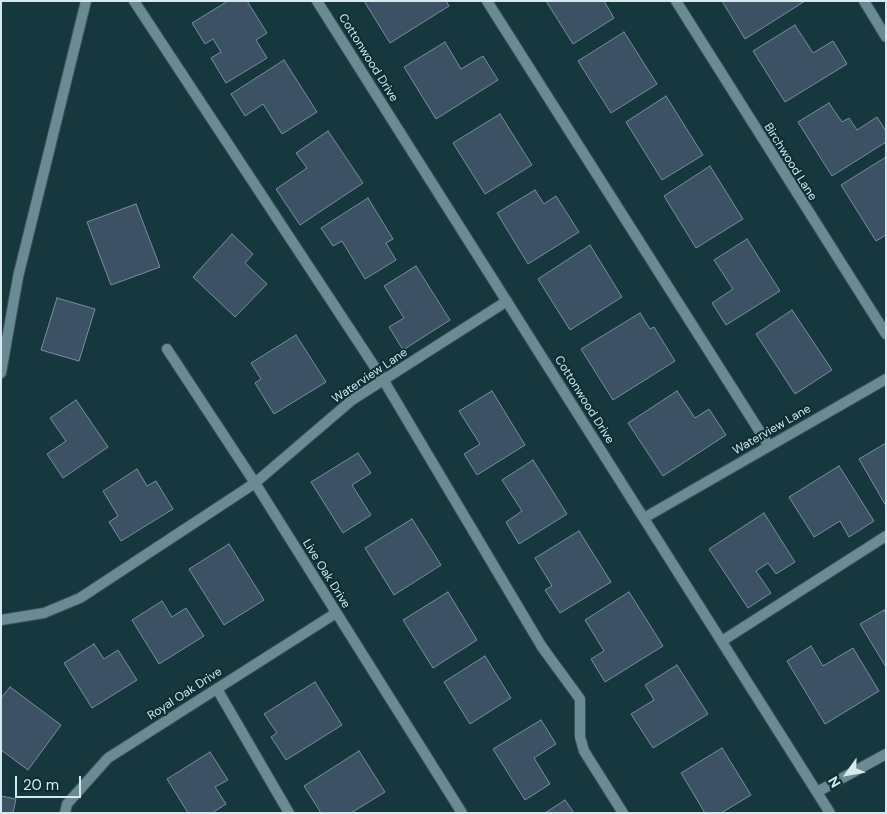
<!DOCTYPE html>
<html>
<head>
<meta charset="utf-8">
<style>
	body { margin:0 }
	#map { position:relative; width:887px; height:814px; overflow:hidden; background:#17373f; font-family:"DM Sans",sans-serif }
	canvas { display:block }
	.frame { position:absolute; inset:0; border:2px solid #d7e9ed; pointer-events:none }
	.north { position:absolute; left:822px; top:749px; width:50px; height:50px; -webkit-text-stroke:4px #0c2d34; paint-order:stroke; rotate:238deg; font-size:14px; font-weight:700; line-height:20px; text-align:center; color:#d7e9ed }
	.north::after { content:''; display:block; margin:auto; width:18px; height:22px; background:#d7e9ed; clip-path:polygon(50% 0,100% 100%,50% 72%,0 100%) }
	.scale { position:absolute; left:15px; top:776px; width:66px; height:22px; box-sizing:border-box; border:2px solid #d7e9ed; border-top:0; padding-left:6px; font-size:15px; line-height:18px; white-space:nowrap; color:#d7e9ed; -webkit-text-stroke:4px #0c2d34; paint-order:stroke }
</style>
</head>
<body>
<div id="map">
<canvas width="887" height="814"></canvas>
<div class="frame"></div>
<div class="north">N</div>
<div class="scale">20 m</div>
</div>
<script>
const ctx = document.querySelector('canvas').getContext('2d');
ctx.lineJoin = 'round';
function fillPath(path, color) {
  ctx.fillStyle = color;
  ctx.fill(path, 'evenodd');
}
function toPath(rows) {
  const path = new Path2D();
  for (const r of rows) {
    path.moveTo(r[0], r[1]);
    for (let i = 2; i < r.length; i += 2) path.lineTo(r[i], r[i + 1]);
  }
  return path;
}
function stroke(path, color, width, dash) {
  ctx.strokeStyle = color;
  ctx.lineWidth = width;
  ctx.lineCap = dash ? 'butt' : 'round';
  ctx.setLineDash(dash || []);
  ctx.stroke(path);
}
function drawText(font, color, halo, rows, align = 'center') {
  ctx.font = font + ' "DM Sans",sans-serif';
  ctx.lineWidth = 4;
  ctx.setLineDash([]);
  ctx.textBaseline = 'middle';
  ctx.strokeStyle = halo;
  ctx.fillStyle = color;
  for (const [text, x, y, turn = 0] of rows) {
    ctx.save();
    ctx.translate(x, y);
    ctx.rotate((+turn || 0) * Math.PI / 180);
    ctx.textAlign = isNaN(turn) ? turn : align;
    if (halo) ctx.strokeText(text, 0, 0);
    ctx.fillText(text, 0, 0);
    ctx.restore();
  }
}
const building = toPath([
	[228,1,247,1,267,33,256,40,267,58,226,83,211,58,221,52,213,39,205,44,192,23,228,1],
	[364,1,446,1,449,6,390,43,364,1],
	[546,1,604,1,614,18,573,44,546,1],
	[722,1,805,1,745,39,722,1],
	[795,25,813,53,833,41,847,64,785,102,753,51,795,25],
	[624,32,657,84,611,113,578,61,624,32],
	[445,42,461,69,483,56,498,80,436,119,404,67,445,42],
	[284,60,317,112,282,134,263,104,245,116,231,94,284,60],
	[666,96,703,155,662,180,626,122,666,96],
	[829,103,842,122,849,118,857,130,877,117,886,131,886,142,832,176,798,122,829,103],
	[500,114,532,165,485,194,453,143,500,114],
	[328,131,363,183,300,225,276,189,307,168,296,153,328,131],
	[886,157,886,235,876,241,841,185,886,157],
	[710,166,743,219,696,248,664,196,710,166],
	[535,190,544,204,556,196,579,232,528,264,497,213,535,190],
	[368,198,393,239,386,243,396,260,365,279,342,241,333,246,321,228,368,198],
	[136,204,160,267,111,285,87,222,136,204],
	[232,234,253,254,245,263,267,284,235,317,193,277,232,234],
	[747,239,780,291,726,325,712,303,733,289,714,260,747,239],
	[590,245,622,297,570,330,538,279,590,245],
	[416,266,450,320,403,350,389,327,404,318,384,286,416,266],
	[57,298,95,309,79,361,41,350,57,298],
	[792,310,832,370,795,394,756,334,792,310],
	[640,313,650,329,654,327,675,361,613,400,581,349,640,313],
	[296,335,326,382,274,414,255,383,261,379,251,363,296,335],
	[492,391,525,445,477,475,464,454,480,444,459,411,492,391],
	[677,391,695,418,709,409,726,435,663,476,628,423,677,391],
	[76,400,108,447,63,478,47,454,66,441,50,418,76,400],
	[886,443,886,506,859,459,886,443],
	[358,453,371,473,352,485,371,515,343,533,311,482,358,453],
	[533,460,567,514,519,544,506,522,522,511,502,480,533,460],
	[839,466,874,521,849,537,840,521,814,537,789,497,839,466],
	[137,469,147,486,156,481,173,509,121,541,109,522,118,516,103,491,137,469],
	[764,513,795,562,776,574,768,563,756,571,771,593,748,608,709,549,764,513],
	[412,519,441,565,394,595,365,548,412,519],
	[579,531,611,582,560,613,545,590,552,586,535,558,579,531],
	[229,544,264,600,224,625,189,569,229,544],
	[448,592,477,640,433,668,403,620,448,592],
	[629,592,663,646,605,682,591,659,604,651,585,620,629,592],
	[162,601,172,617,186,608,204,636,159,664,132,620,162,601],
	[884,610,886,614,886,667,860,624,884,610],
	[94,644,104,659,118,650,137,680,92,708,64,663,94,644],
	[811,646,823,666,853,648,879,691,825,724,787,661,811,646],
	[485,656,511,698,470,724,444,682,485,656],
	[677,665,708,714,653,748,631,714,654,700,645,685,677,665],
	[315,682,342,725,286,760,271,737,277,733,264,714,315,682],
	[10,687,61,725,28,770,1,750,1,698,10,687],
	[541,720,556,744,534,758,550,784,525,800,493,749,541,720],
	[722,748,751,795,721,813,705,813,681,773,722,748],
	[359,751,385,792,351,813,321,813,304,786,359,751],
	[210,752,228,780,215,787,226,804,212,813,188,813,167,779,210,752],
	[1,796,16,799,13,813,1,813,1,796],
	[565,800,574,813,545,813,565,800]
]);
fillPath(building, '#3c5264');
stroke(building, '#778fa2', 1);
const service = toPath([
	[134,1,384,381,542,647,580,699,580,737,584,751,623,813],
	[487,1,769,446],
	[864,1,886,37],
	[1,373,18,277,86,1],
	[1,620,44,613,80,598,255,483],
	[722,641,886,536],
	[217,689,289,813]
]);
const minor = toPath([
	[317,1,830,813],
	[676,1,886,334],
	[167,349,255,483,462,813],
	[255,483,352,400,507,301],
	[644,518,886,379],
	[817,792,886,754],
	[65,813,67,804,108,758,336,613]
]);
stroke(service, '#385359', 12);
stroke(minor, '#385359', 12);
stroke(service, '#6a8b94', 10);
stroke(minor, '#6a8b94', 10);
drawText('12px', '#d7e9ed', '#0c2d34', [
	["Cottonwood Drive",368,58,58],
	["Birchwood Lane",790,162,58],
	["Waterview Lane",370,376,-34],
	["Cottonwood Drive",584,400,58],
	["Waterview Lane",772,430,-30],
	["Live Oak Drive",326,574,58],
	["Royal Oak Drive",185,694,-33]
]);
</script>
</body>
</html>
